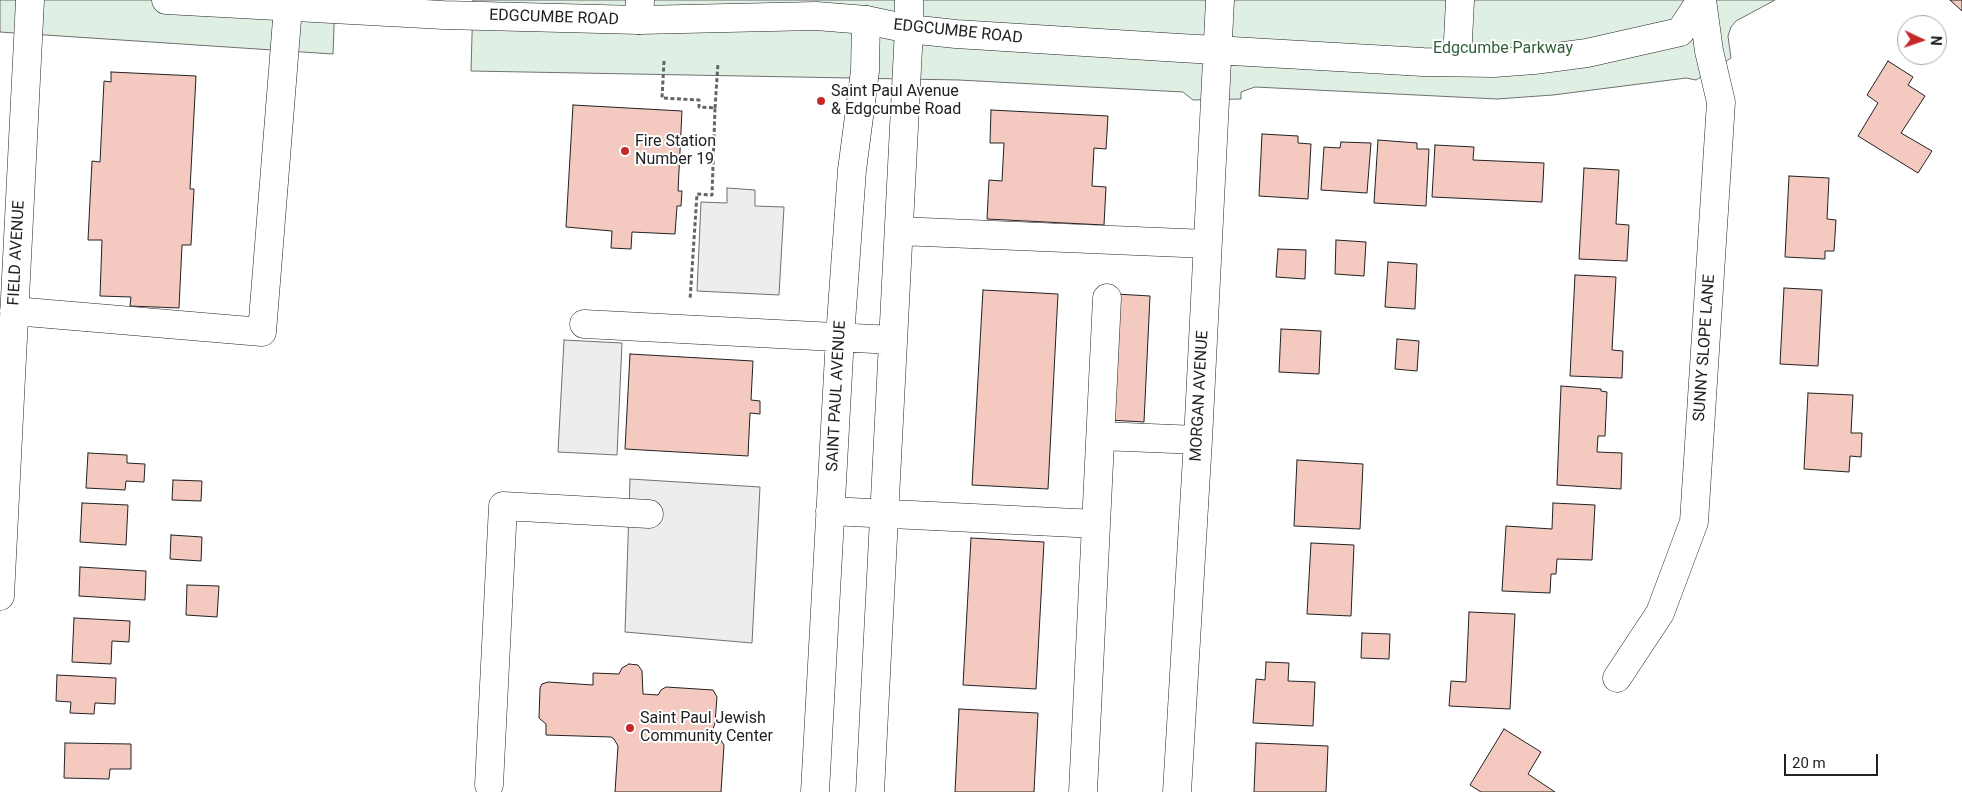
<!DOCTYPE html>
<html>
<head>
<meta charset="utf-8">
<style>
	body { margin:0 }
	#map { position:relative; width:1962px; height:792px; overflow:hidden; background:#fff; font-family:Roboto,sans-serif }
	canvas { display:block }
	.north { position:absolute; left:1897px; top:15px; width:50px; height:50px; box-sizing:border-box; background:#fff; border:1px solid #a7a7a7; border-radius:50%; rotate:93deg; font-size:14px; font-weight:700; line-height:20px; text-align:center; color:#222 }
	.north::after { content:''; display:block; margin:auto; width:18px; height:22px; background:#c62828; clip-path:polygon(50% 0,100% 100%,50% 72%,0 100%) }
	.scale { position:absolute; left:1784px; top:754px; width:94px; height:22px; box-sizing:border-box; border:2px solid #222; border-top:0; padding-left:6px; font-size:15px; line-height:18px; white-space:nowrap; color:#222; -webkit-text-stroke:4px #fff; paint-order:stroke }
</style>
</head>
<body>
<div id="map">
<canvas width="1962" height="792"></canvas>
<div class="north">N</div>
<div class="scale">20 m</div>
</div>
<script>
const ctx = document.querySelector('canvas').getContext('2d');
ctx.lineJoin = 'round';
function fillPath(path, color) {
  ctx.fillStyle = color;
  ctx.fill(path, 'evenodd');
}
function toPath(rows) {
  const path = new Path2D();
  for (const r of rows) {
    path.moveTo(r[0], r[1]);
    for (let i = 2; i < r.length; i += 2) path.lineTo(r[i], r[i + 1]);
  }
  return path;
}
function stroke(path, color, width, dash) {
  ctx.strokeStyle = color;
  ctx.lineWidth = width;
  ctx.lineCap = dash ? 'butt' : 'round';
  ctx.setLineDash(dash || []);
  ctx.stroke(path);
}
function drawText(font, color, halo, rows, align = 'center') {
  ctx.font = font + ' Roboto,sans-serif';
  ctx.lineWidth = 4;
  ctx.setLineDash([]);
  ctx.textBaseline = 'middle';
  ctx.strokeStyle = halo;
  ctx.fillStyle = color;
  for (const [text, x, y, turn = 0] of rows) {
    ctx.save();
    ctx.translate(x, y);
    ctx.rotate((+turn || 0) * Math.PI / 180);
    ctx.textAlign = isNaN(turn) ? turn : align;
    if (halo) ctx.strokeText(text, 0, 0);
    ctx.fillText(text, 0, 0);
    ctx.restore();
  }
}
const green = toPath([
	[0,0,335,0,333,54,0,32,0,0],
	[473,0,1775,0,1736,21,1731,27,1728,36,1731,58,1696,80,1686,78,1553,95,1497,99,1255,87,1241,92,1241,99,1193,100,1183,92,959,80,471,71,473,0]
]);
fillPath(green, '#e0efe3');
stroke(green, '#6f6f6f', 1);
const parking = toPath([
	[727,188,755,190,755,206,784,207,779,295,697,291,701,202,727,203,727,188],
	[564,340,622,343,617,455,558,452,564,340],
	[630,479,760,487,752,643,625,632,630,479]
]);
fillPath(parking, '#ededed');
stroke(parking, '#6f6f6f', 1);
const building = toPath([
	[1950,0,1962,0,1962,11,1950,0],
	[1888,61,1913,77,1908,85,1925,96,1901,133,1932,151,1918,173,1858,136,1878,103,1867,95,1888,61],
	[111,72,196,76,190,189,194,189,191,245,182,245,179,308,130,306,131,297,100,296,102,240,88,240,92,161,100,162,104,81,111,82,111,72],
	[573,105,682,111,678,191,682,191,681,206,677,206,675,234,632,232,631,249,611,248,612,231,566,227,573,105],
	[991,110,1108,116,1106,149,1094,148,1092,186,1106,187,1104,225,987,219,989,180,1002,181,1004,143,990,143,991,110],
	[1262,134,1298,136,1298,143,1311,144,1308,199,1259,196,1262,134],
	[1378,140,1417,143,1417,149,1429,149,1426,206,1374,203,1378,140],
	[1341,142,1371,143,1367,193,1321,190,1324,147,1340,148,1341,142],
	[1435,145,1474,147,1473,160,1544,163,1542,202,1432,197,1435,145],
	[1584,168,1619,170,1616,224,1629,225,1627,261,1579,259,1584,168],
	[1789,176,1829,178,1827,219,1836,220,1834,251,1825,251,1825,259,1785,257,1789,176],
	[1336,240,1366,242,1364,276,1335,274,1336,240],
	[1278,249,1306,250,1305,279,1276,277,1278,249],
	[1388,262,1417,264,1415,309,1385,307,1388,262],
	[1575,275,1616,277,1612,350,1623,351,1622,378,1570,376,1575,275],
	[1784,288,1822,290,1818,366,1780,364,1784,288],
	[983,290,1058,294,1048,489,972,485,983,290],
	[1116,294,1150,296,1144,422,1109,420,1116,294],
	[1281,329,1321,331,1319,374,1279,372,1281,329],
	[1397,339,1419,341,1417,371,1395,369,1397,339],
	[630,354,753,361,751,400,760,401,760,414,750,413,748,456,625,449,630,354],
	[1561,386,1601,389,1601,391,1607,392,1605,436,1598,436,1597,452,1622,453,1621,489,1557,485,1561,386],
	[1808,393,1853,395,1851,433,1862,433,1861,457,1850,456,1849,472,1804,469,1808,393],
	[88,453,127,455,127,463,145,464,144,482,126,481,125,490,86,488,88,453],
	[1297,460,1363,464,1360,529,1294,526,1297,460],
	[173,480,202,481,201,501,172,500,173,480],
	[82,503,128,505,126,545,80,542,82,503],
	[1553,503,1595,505,1592,560,1557,559,1556,574,1551,574,1550,593,1502,591,1506,526,1552,529,1553,503],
	[171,535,202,537,201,561,170,559,171,535],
	[971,538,1044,542,1036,689,963,685,971,538],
	[1311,543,1354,545,1351,616,1307,614,1311,543],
	[80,567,146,571,145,600,79,596,80,567],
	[187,585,219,586,217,617,186,615,187,585],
	[1469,612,1515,614,1510,709,1449,706,1451,681,1466,682,1469,612],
	[74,618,130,621,129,642,112,641,111,664,72,662,74,618],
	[1362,633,1390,634,1389,659,1361,658,1362,633],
	[1266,662,1289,663,1288,681,1315,682,1313,726,1253,723,1256,679,1265,680,1266,662],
	[629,664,638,665,642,671,643,694,658,695,661,690,666,687,713,690,717,697,715,723,713,729,706,731,707,737,720,739,724,745,721,792,615,792,618,746,614,739,611,737,546,735,546,724,539,718,540,688,542,684,548,682,593,685,593,673,619,674,622,668,629,664],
	[57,675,116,678,115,704,95,703,94,714,70,713,71,702,56,701,57,675],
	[959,709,1038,713,1034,792,955,792,959,709],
	[1504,729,1541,752,1528,774,1555,792,1481,792,1470,785,1504,729],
	[65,743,131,744,131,769,110,769,109,779,64,778,65,743],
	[1256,743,1328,746,1326,792,1254,792,1256,743]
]);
fillPath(building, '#f3c9c0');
stroke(building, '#222', 1);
const minor = toPath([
	[639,20,640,0],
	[1457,61,1460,0],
	[899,231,1207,244],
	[14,311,262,332,288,7],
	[584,324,893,340],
	[1101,436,1198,440],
	[830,511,1096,524],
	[0,596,30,0],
	[1617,678,1660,613,1694,522,1721,102,1709,51,1702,0],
	[489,785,503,506,649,514],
	[815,792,840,337,852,170,865,71,866,20],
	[870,792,909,29,956,34,1180,48,1423,62,1494,63,1534,60,1587,53,1680,32,1701,0],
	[1083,792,1107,298],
	[1177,792,1198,440,1220,0]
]);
const major = toPath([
	[166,0,443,15,639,20,816,16,866,20,909,29,909,0]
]);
stroke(minor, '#222', 29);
stroke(major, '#222', 29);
stroke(toPath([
	[664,61,662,98,699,100,699,107,715,108,712,195,697,194,690,300],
	[715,108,718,63]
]), '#646464', 3, [4, 2.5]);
stroke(minor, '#fff', 28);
stroke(major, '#fff', 28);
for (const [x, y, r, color] of [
	[821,101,5,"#c62828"],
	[625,151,5,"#c62828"],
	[630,728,5,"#c62828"]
]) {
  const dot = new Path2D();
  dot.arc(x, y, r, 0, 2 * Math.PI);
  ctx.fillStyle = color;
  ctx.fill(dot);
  stroke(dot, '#fff', 2);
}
drawText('16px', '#222', '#fff', [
	["EDGCUMBE ROAD",554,18,2],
	["EDGCUMBE ROAD",958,32,6],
	["FIELD AVENUE",17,253,-87],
	["SUNNY SLOPE LANE",1705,348,-86],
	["SAINT PAUL AVENUE",837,396,-87],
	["MORGAN AVENUE",1200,396,-87]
]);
drawText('16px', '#2f5e38', '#fff', [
	["Edgcumbe Parkway",1503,49]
]);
drawText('16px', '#222', '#fff', [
	["Saint Paul Avenue",831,92],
	["& Edgcumbe Road",831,110],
	["Fire Station",635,142],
	["Number 19",635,160],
	["Saint Paul Jewish",640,719],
	["Community Center",640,737]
], 'left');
</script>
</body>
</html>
